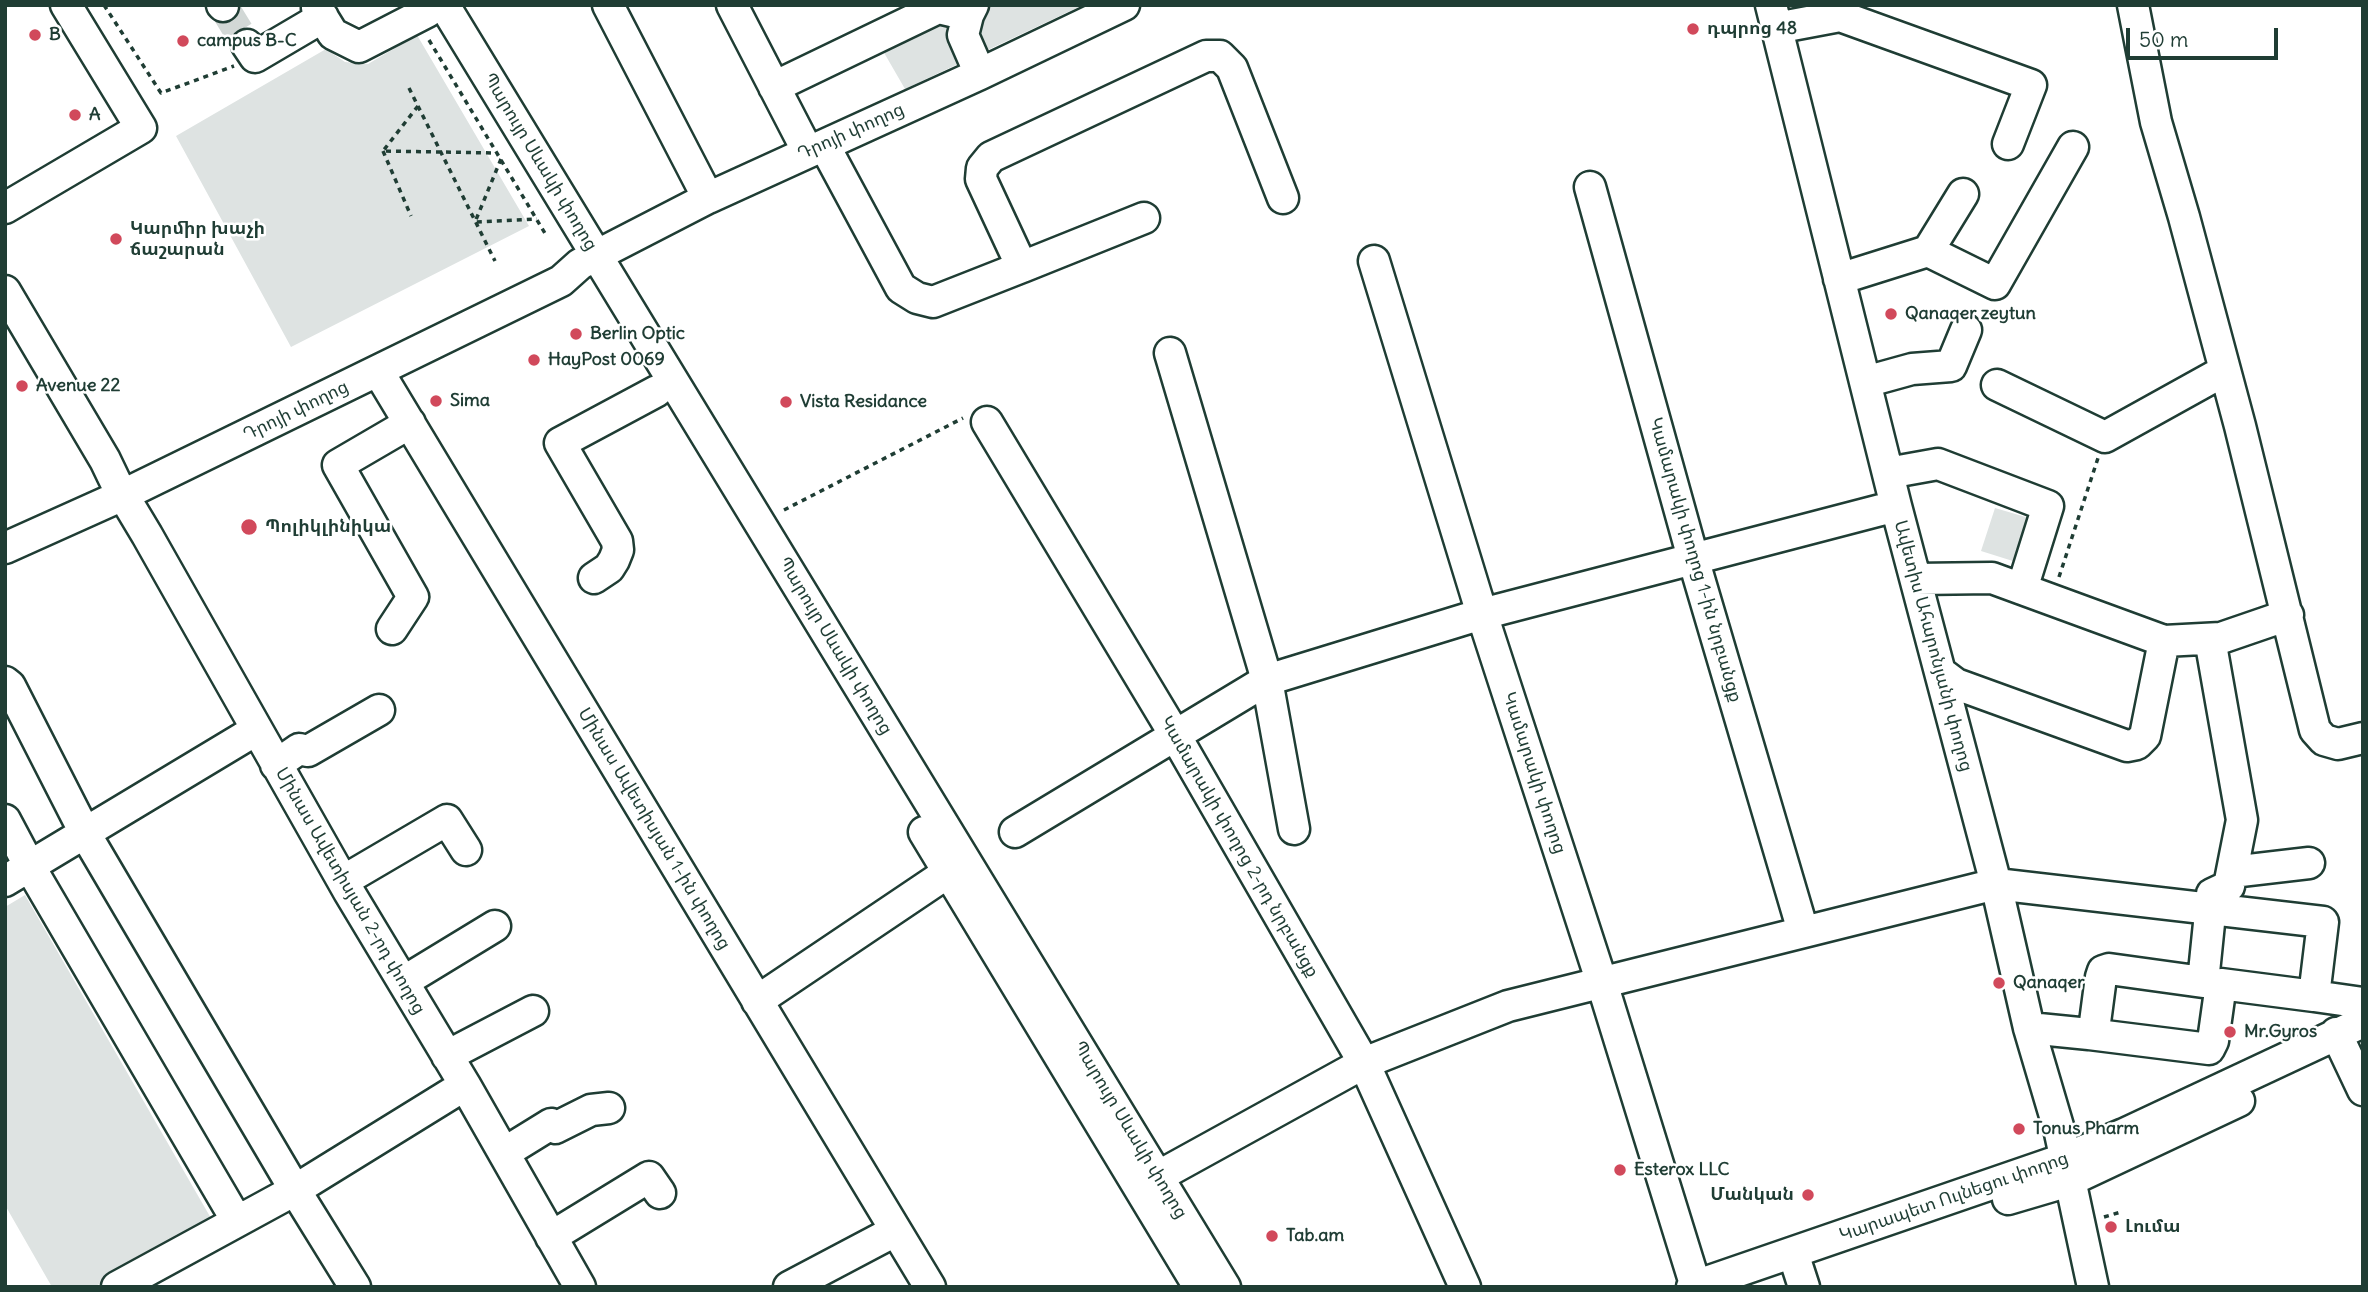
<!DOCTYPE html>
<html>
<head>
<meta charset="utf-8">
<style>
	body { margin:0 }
	#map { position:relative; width:2368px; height:1292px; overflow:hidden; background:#fff; font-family:Delius,sans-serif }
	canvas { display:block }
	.frame { position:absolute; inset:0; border:7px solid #1f3d34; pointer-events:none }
	.scale { position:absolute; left:2126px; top:28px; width:152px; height:32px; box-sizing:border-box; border:4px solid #1f3d34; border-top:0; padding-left:9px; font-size:21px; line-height:24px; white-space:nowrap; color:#1f3d34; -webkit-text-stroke:5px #fff; paint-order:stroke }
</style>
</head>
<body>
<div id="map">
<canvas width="2368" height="1292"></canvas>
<div class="frame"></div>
<div class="scale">50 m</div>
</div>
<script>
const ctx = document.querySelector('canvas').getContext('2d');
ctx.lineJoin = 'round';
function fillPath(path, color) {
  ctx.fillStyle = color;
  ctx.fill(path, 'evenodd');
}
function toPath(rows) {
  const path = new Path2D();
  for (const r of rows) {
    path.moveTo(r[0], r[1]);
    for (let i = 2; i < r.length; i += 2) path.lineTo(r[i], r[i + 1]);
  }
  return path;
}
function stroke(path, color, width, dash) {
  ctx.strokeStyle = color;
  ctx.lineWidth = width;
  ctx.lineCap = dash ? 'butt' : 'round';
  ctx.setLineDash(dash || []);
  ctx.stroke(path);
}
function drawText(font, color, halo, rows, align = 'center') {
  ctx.font = font + ' Delius,"Noto Sans Armenian",sans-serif';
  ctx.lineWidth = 5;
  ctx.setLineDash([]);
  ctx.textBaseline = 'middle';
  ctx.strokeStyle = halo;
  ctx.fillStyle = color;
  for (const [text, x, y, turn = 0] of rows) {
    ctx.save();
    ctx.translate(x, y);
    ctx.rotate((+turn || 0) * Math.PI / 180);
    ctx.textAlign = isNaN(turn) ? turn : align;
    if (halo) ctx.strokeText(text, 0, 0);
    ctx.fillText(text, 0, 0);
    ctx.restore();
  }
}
fillPath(toPath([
	[964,5,1083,5,905,89,879,44],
	[417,35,529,226,291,347,176,136,326,49,345,62,368,64],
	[1995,508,2029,518,2016,562,1981,551],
	[25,895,212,1220,94,1287,52,1287,5,1205,5,907]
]), '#dee3e2');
stroke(toPath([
	[223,6,247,45]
]), '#d2d8d6', 30, [30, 15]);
const minor = toPath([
	[222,5,223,6],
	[444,5,1225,1287],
	[608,5,708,198],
	[732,5,808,152],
	[973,5,968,15,963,35,980,74],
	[1771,5,1896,506,1996,884,2029,1028,2060,1133,2093,1287],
	[2133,5,2156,122,2184,217,2240,426,2315,730,2324,740,2338,744,2363,738],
	[317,8,333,34,359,47,427,12],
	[1776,28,1840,16,2031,85,2008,144],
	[247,45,255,57,323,17],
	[774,87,938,8,968,15],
	[824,145,901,288,917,298,933,302,1022,267],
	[1590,187,1693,558,1803,931],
	[5,208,141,128,66,5],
	[1144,218,1022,267,981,179,982,168,991,157,1206,56,1220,56,1232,68,1283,198],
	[1928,251,1995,284,2073,147],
	[1374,261,1482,614,1602,983,1696,1287],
	[1839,279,1928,251,1963,194],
	[5,291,105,460,117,485,147,535,349,892,465,1085,580,1287],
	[1170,353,1267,680,1294,829],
	[378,371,930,1287],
	[1865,382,1912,369,1951,366,1966,330],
	[1997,385,2105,437,2224,371],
	[987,422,1175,735,1364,1063,1465,1287],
	[1888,473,1938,464,2048,506,2022,589],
	[5,548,123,495,561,281,580,264,708,198,980,74,1124,5],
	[594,578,609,568,614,560,618,550,617,541,560,443,657,391],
	[1916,579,1992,578,2164,641,2221,638,2288,615],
	[392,629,413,597,338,465,410,423],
	[1940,672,1956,684,2127,746,2137,744,2145,736,2164,641],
	[5,682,10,686,86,835,295,1190,355,1287],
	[276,765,299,749,308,751,379,710],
	[5,820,30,867,237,1221],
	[924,832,1199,1287],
	[1015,832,1267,680,1482,614,1896,506],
	[2232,872,2309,863],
	[5,881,256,730],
	[343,881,447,820,466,850],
	[403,982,495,926],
	[2314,996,2363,1003],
	[757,1001,965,861],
	[2029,1028,2089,1034,2094,1030,2101,977,2103,971,2109,969,2203,982,2212,894,2229,886,2242,820,2210,639],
	[2336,1033,2363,1090],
	[447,1056,533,1011],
	[504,1153,551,1124,555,1128,591,1110,609,1108],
	[1139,1187,1364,1063,1508,1006,1996,884,2323,922,2314,996,2221,984,2213,1041,2209,1049,2089,1034],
	[2008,1199,2069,1181,2239,1101],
	[551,1237,649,1177,660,1193],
	[1793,1253,1804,1287],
	[117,1287,295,1190,465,1085],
	[789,1287,895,1231],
	[1692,1287,2064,1159,2124,1134,2363,1022]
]);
stroke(minor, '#1f3d34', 35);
stroke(toPath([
	[104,5,161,93,234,66],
	[429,40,546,235],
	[409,88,495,261],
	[418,106,383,151,497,153],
	[383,151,411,216],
	[501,159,475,222,537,219],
	[784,510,963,418],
	[2059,577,2098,458],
	[2104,1217,2121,1212]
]), '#1f3d34', 3.5, [5, 5]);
stroke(minor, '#fff', 30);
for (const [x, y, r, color] of [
	[1693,29,7,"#d1495b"],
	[35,35,7,"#d1495b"],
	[183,41,7,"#d1495b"],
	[75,115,7,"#d1495b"],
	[116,239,7,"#d1495b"],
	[1891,314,7,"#d1495b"],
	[576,334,7,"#d1495b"],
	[534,360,7,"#d1495b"],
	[22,386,7,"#d1495b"],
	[436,401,7,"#d1495b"],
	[786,402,7,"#d1495b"],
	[249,527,9,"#d1495b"],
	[1999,983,7,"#d1495b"],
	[2230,1032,7,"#d1495b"],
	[2019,1129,7,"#d1495b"],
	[1620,1170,7,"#d1495b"],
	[1808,1195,7,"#d1495b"],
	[2111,1227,7,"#d1495b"],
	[1272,1236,7,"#d1495b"]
]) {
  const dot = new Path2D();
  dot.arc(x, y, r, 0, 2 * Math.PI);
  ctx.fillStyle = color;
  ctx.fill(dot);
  stroke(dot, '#fff', 2.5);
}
drawText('bold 18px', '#1f3d34', '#fff', [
	["դպրոց 48",1707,29],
	["B",49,35],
	["campus B-C",197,41],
	["A",89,115],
	["Կարմիր խաչի",130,229],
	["ճաշարան",130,250],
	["Qanaqer zeytun",1905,314],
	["Berlin Optic",590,334],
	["HayPost 0069",548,360],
	["Avenue 22",36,386],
	["Sima",450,401],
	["Vista Residance",800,402],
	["Պոլիկլինիկա",265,527],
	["Qanaqer",2013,983],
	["Mr.Gyros",2244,1032],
	["Tonus Pharm",2033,1129],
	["Esterox LLC",1634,1170],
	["Մանկան",1794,1195,"right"],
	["Լումա",2125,1227],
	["Tab.am",1286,1236]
], 'left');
drawText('18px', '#1f3d34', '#fff', [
	["Դրոյի փողոց",851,132,-24],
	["Պարույր Սևակի փողոց",540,162,59],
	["Դրոյի փողոց",296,411,-26],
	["Կամարակի փողոց 1-ին նրբանցք",1695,560,74],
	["Պարույր Սևակի փողոց",835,646,59],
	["Ավետիս Ահարոնյանի փողոց",1933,646,75],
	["Կամարակի փողոց",1534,773,72],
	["Մինաս Ավետիսյան 1-ին փողոց",654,829,59],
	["Կամարակի փողոց 2-րդ նրբանցք",1239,847,60],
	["Մինաս Ավետիսյան 2-րդ փողոց",350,891,60],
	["Պարույր Սևակի փողոց",1130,1130,59],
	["Կարապետ Ուլնեցու փողոց",1954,1197,-19]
]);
</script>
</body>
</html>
